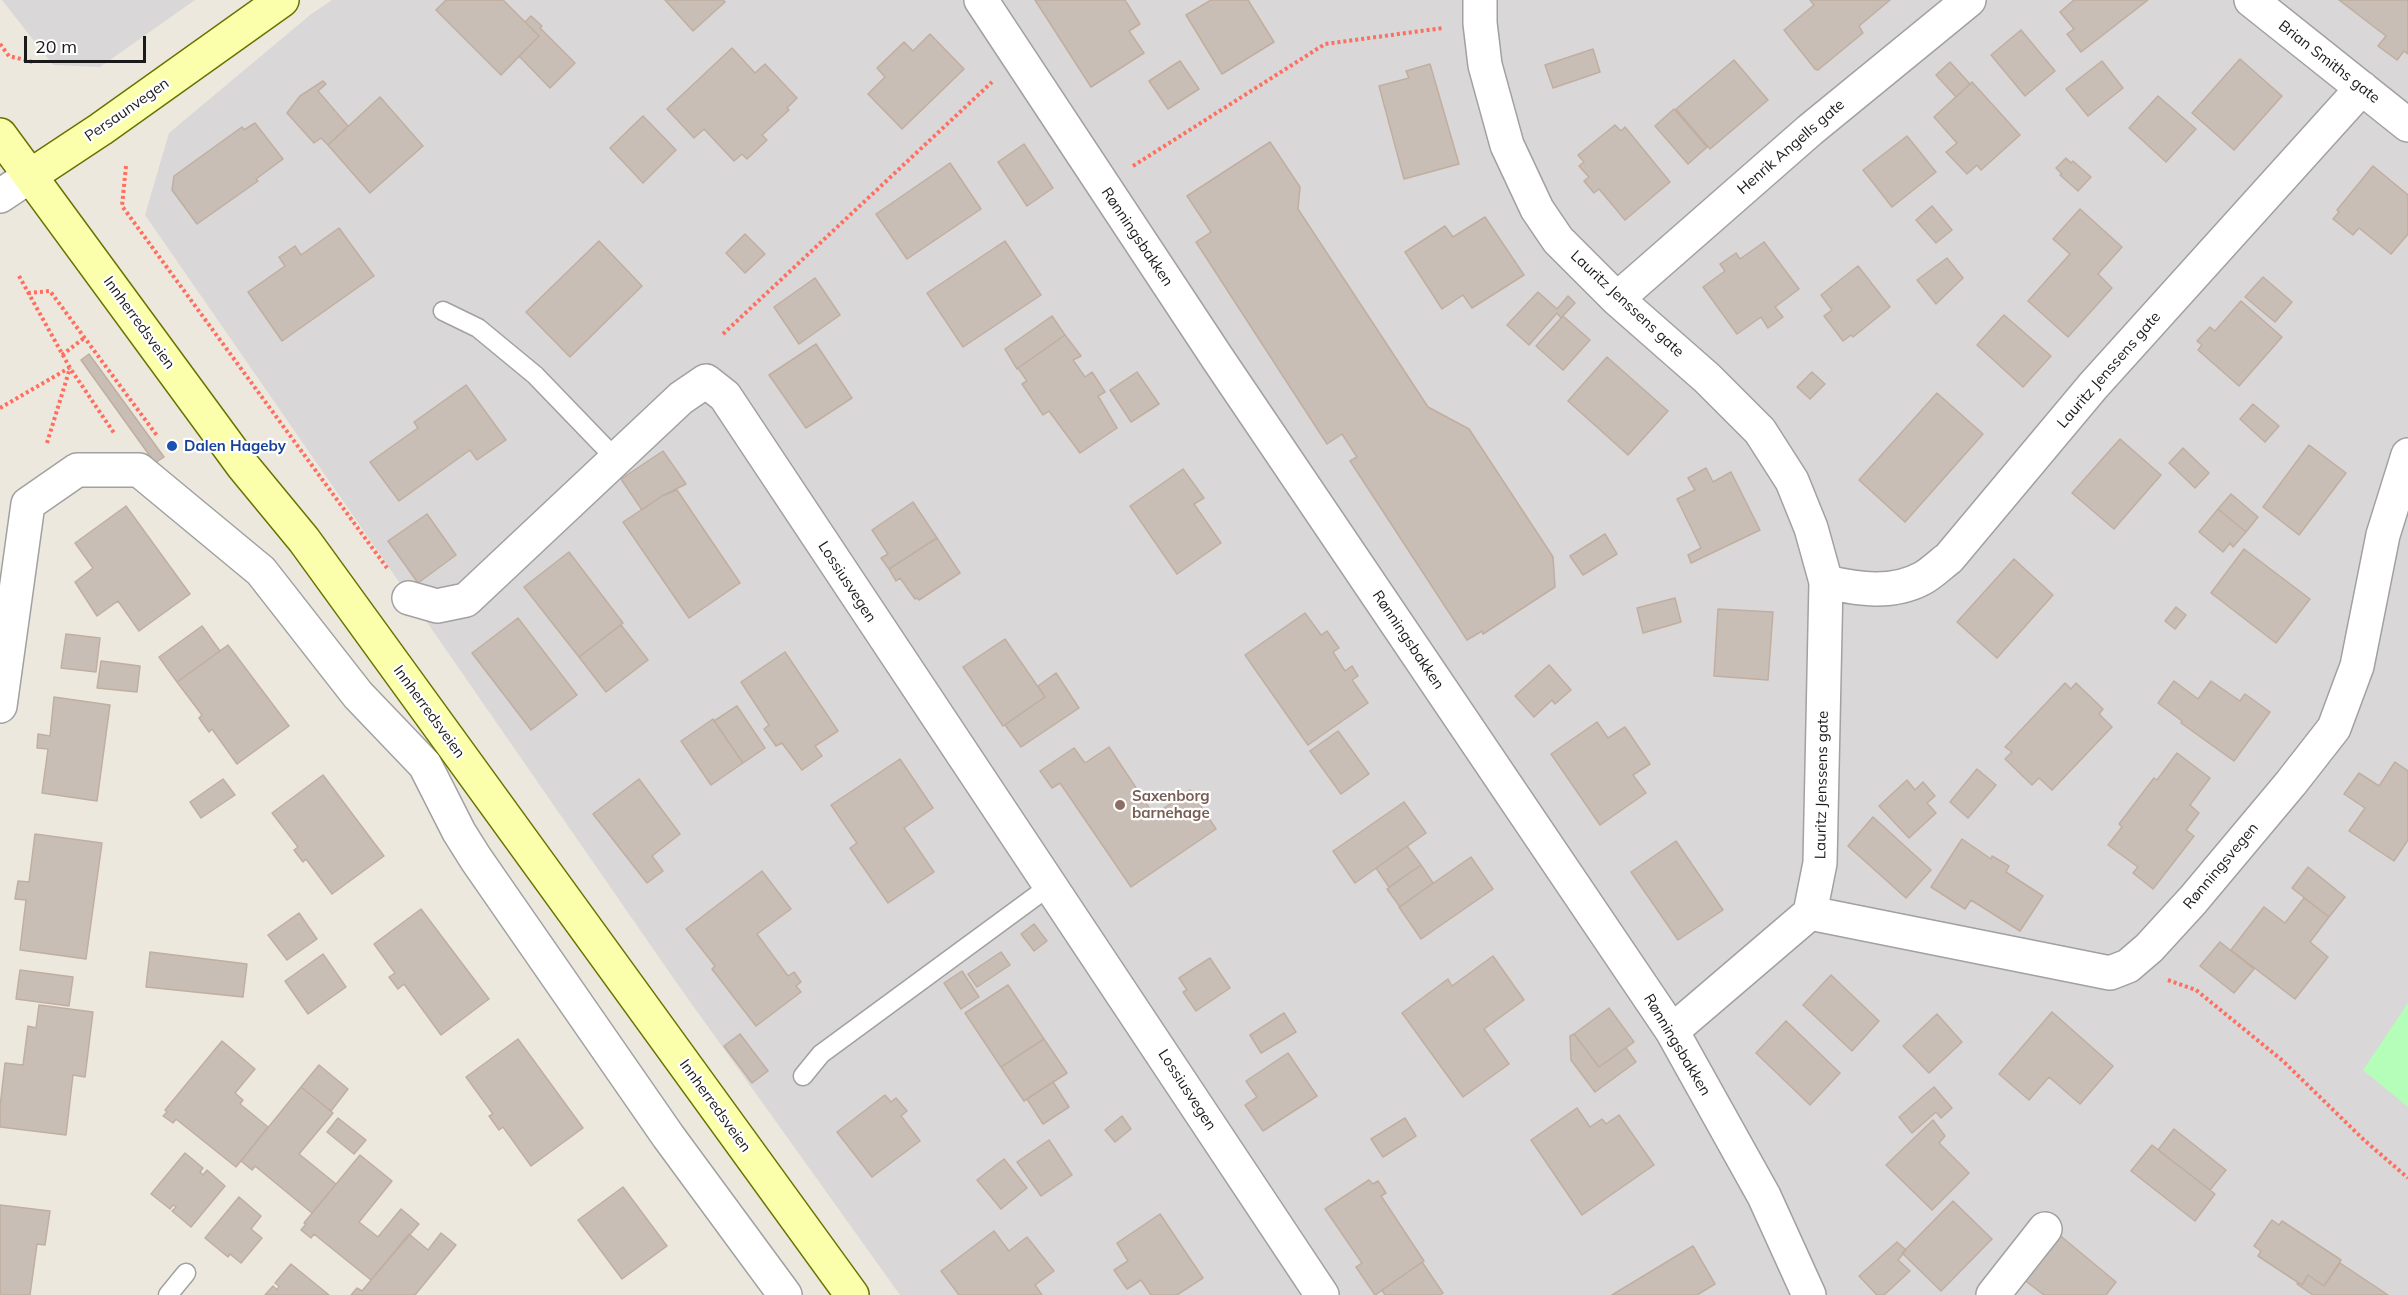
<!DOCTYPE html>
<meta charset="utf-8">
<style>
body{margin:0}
#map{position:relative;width:2408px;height:1295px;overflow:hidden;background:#ede8de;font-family:Mulish,sans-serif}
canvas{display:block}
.scale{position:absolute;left:24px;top:36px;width:122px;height:27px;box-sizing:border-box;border:3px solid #1a1a1a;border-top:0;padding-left:8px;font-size:18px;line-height:21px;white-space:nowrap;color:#1a1a1a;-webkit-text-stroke:4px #fff;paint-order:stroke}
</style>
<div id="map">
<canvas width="2408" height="1295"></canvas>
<div class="scale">20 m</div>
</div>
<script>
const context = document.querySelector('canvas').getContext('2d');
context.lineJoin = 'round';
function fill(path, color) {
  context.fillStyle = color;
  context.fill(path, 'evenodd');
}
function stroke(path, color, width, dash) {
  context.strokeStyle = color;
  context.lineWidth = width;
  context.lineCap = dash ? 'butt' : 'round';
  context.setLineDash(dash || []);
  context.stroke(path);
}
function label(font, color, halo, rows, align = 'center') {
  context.font = font + ' Mulish,sans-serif';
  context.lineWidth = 4.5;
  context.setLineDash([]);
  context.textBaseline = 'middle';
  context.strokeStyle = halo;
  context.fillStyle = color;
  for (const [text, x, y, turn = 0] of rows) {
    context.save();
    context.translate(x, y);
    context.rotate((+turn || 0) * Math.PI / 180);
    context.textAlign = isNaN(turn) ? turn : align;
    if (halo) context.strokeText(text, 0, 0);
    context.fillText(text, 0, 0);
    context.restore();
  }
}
const residential = new Path2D(`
 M2,0H195L100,67L53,65Z
 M332,0H2408V1295H900L676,982L145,215L169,133L310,15Z`);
const park = new Path2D(`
 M2408,1003V1107L2363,1070Z`);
const building = new Path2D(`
 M446,0H503L539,36L501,75L436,10Z
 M665,0H723L725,2L693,31Z
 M1035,0H1125L1140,24L1129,31L1144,53L1091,87Z
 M1211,0H1248L1274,42L1222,74L1186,15Z
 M1810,0H1890L1859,26L1863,33L1818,70L1815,69L1784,30L1814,5Z
 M2074,0H2148L2081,52L2067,34L2074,29L2060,12Z
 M2339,0H2408V54L2404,51L2397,60L2378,46L2386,36Z
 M531,16L542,26L540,28L575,63L550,88L519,56L539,36L525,22Z
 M2021,30L2055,71L2025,96L1991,55Z
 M930,34L964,69L902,129L868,94L885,77L877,68L904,42L913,51Z
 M732,48L755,73L765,64L797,98L787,108L789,110L762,135L767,140L747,159L742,154L734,161L704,129L694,138L667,109Z
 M1593,49L1600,72L1553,88L1545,65Z
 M2240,59L2282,96L2234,150L2192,113Z
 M1734,60L1768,100L1710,149L1676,109Z
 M1180,61L1199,89L1168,109L1149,81Z
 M2102,61L2123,88L2088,116L2066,89Z
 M1950,62L1970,84L1956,97L1936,75Z
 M1430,64L1459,164L1404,179L1379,86L1409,78L1406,71Z
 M323,81L326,84L318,91L348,126L328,145L321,138L314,143L287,113L300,96Z
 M1972,82L2020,135L1981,170L1977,165L1967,174L1946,152L1957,143L1934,117Z
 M2158,96L2196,129L2166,162L2129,128Z
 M380,97L423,146L370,193L328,145Z
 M1674,109L1707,147L1688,164L1655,126Z
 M643,116L676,150L643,183L610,148Z
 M255,123L283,159L256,179L258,181L197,224L172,190L174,176L242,127L244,130Z
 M1615,125L1621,131L1625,127L1670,182L1625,220L1599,189L1594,193L1584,181L1589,177L1579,166L1584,162L1578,155Z
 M1907,136L1936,172L1892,207L1863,170Z
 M1270,142L1300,187L1298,209L1428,407L1469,429L1553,557L1555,587L1483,634L1482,631L1467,640L1350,461L1357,457L1342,434L1327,444L1196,242L1211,232L1187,196Z
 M1024,144L1053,188L1027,206L998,162Z
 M2066,158L2071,163L2073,161L2091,177L2078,191L2060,175L2062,174L2056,168Z
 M950,163L981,209L907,259L876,214Z
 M2373,166L2408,195V234L2391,254L2359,228L2353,235L2333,219L2339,212L2337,210Z
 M1932,206L1952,230L1936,243L1916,220Z
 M2080,209L2122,247L2098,274L2112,288L2068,337L2028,301L2070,254L2053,239Z
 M1485,217L1524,275L1472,308L1463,295L1442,309L1405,252L1445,226L1453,237Z
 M339,228L374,276L282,341L248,292L285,266L279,257L295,246L301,255Z
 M745,234L765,254L745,273L726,253Z
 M599,241L642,286L570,357L526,312Z
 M1005,241L1041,295L963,347L927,293Z
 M1764,242L1799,289L1775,307L1783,317L1768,328L1761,317L1737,334L1703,287L1725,271L1720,264L1736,253L1740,259Z
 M1947,258L1963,278L1936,304L1917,280Z
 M1858,266L1890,307L1853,337L1851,335L1843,341L1824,316L1832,310L1821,295Z
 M2263,277L2292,302L2275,322L2245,297Z
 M815,278L840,315L799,344L774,307Z
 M1538,292L1557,309L1568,296L1575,303L1561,318L1557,313L1529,345L1507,325Z
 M2241,301L2282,337L2239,386L2198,350L2202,345L2197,341L2210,327L2215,331Z
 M2004,315L2051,356L2023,387L1977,345Z
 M1052,316L1065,335L1017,369L1005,349Z
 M1563,316L1590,340L1563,370L1536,346Z
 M1065,335L1081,356L1073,360L1085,377L1092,372L1105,392L1098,396L1117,428L1080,453L1049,411L1043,415L1022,384L1027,381L1018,368Z
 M816,344L852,398L806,428L769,375Z
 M89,354L164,457L155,463L81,360Z
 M1607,357L1668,411L1628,455L1568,401Z
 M1137,372L1159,404L1131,422L1110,390Z
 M1812,372L1825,384L1810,399L1797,387Z
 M466,385L506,440L477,460L470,450L399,501L370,462L418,428L414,422Z
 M1937,393L1983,434L1905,522L1859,480Z
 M2253,404L2279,426L2265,442L2240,419Z
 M2120,439L2161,475L2114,529L2072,493Z
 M2309,445L2346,473L2299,535L2263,507Z
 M2183,448L2209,473L2195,488L2169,463Z
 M663,451L686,484L662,496L642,510L621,479Z
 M1706,468L1713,482L1731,472L1760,530L1691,563L1688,555L1701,548L1677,499L1695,490L1688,478Z
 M1183,469L1204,498L1194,504L1221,543L1177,574L1130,506Z
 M677,490L740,583L689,618L623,522L662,496Z
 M2231,494L2258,517L2246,532L2218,509Z
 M913,502L937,538L889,569L881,558L888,554L872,530Z
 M126,506L190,594L139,631L118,601L97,616L75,582L93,568L75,543Z
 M2218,509L2246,532L2233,547L2230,543L2223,552L2199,532Z
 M427,514L456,555L418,583L388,541Z
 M1605,534L1617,554L1583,575L1570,556Z
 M937,538L960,573L919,600L917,598L915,599L900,578L896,581L889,569Z
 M2244,549L2310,599L2276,643L2211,593Z
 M569,552L623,623L579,657L524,587Z
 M2014,559L2053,595L1997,658L1957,622Z
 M1675,598L1681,622L1643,633L1637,608Z
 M2176,607L2186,615L2175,629L2165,621Z
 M1718,609L1773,612L1768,680L1714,676Z
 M1305,613L1321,635L1327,631L1339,648L1333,652L1345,671L1352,666L1358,676L1352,680L1368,703L1308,745L1245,655Z
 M518,618L577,695L531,730L472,653Z
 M621,625L648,660L606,692L579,657Z
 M202,626L220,651L177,682L159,657Z
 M66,634L100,638L96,672L61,668Z
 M1005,639L1045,697L1003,726L963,667Z
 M228,645L289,726L237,764L212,729L209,732L199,718L202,715L177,682Z
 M785,652L838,731L815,746L822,756L802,770L782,743L776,746L764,729L769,725L741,682Z
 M101,661L140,666L137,692L97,688Z
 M1549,665L1571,690L1555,704L1552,700L1534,717L1515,696Z
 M1056,673L1079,708L1021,747L1005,725L1045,697L1038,686Z
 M2174,681L2198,699L2211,681L2240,701L2245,694L2270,712L2234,761L2181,723L2182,721L2158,703Z
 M2065,683L2071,689L2076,683L2103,709L2099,714L2112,727L2052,790L2039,778L2032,785L2005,759L2012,752L2005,747Z
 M54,697L110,705L97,801L42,793L48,749L37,748L38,734L50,736Z
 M737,706L765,748L743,763L714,721Z
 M713,719L743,763L711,785L681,741Z
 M1597,722L1608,738L1625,727L1650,764L1633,775L1646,793L1600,825L1551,754Z
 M1338,731L1369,774L1341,794L1310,751Z
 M1109,747L1154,815L1190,790L1216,829L1131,887L1060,783L1052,788L1040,771L1074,748L1085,763Z
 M2177,753L2210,778L2190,805L2199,813L2186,830L2194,836L2153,889L2133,873L2138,867L2108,845L2122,827L2119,824L2154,778L2157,780Z
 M900,759L933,808L904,828L934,872L888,903L850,848L857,843L831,805Z
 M2395,762L2408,771V840L2394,861L2349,831L2365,808L2344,794L2359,773L2379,786Z
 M1977,769L1996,785L1968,818L1950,802Z
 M323,775L384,856L332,894L306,859L303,862L294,850L298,847L272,813Z
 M223,779L235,795L201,818L190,802Z
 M639,779L680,834L652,856L663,871L647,883L593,814Z
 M1907,780L1915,790L1923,782L1935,796L1927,803L1936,813L1909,838L1879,806Z
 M1404,802L1426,833L1355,883L1333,851Z
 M1873,817L1931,870L1906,898L1848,846Z
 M35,834L102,843L86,959L20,950L26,900L15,899L18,881L29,882Z
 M1962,839L1991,859L1992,856L2009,866L2006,872L2043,896L2020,931L1971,900L1965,909L1931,887Z
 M1676,841L1723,910L1678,940L1631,872Z
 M1407,846L1421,865L1389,887L1376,868Z
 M1471,857L1493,889L1421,939L1399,907Z
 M1421,865L1433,883L1400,907L1387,889Z
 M2308,867L2345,897L2329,917L2292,888Z
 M762,871L791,909L757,934L788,976L794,972L801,982L796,986L801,992L756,1026L712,969L715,966L686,929Z
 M2304,898L2329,917L2310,942L2328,957L2295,999L2231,950L2264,907L2285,923Z
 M421,909L489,999L441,1035L404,984L398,989L389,977L395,973L374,944Z
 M299,913L317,939L287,960L268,935Z
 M1034,924L1047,941L1034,951L1021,934Z
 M2220,942L2254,969L2234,993L2200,966Z
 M150,952L247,964L243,997L146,987Z
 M1001,952L1010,965L977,987L968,974Z
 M323,954L346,987L308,1014L285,981Z
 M1493,956L1524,1000L1484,1029L1509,1064L1463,1097L1402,1013L1448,979L1452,986Z
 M1210,958L1230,988L1196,1011L1183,992L1187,990L1179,978Z
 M20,970L73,977L69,1006L16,999Z
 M962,971L979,997L961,1009L944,983Z
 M1831,975L1879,1021L1852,1051L1803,1005Z
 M1008,985L1044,1039L1001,1067L965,1013Z
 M39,1005L93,1012L85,1077L73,1075L66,1135L0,1127V1107L5,1063L23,1065L28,1026L36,1028Z
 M1609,1008L1634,1042L1599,1067L1574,1034Z
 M2052,1012L2113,1066L2080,1104L2049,1077L2029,1100L1999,1074Z
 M1284,1013L1296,1032L1261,1053L1250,1035Z
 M1937,1014L1962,1042L1929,1073L1903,1046Z
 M1786,1021L1840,1073L1810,1105L1756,1053Z
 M740,1034L768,1071L752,1083L724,1046Z
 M1574,1034L1599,1067L1626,1048L1636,1062L1595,1092L1571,1060L1570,1036Z
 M518,1039L583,1128L531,1166L503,1127L499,1130L489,1116L493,1114L466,1077Z
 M1044,1039L1067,1073L1024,1101L1001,1067Z
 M222,1041L255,1069L235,1093L243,1100L240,1104L268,1127L236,1167L176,1119L173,1123L163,1116L167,1112L165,1110Z
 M1288,1053L1317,1096L1263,1131L1245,1105L1257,1097L1246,1081Z
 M319,1065L348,1089L331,1111L301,1087Z
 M1053,1082L1069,1107L1043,1124L1027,1099Z
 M301,1087L333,1113L299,1154L336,1184L312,1213L255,1166L252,1170L241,1161Z
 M1934,1087L1952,1108L1941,1118L1936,1112L1912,1133L1899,1117Z
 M885,1095L891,1102L896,1098L907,1111L901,1116L920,1141L872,1177L837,1132Z
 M1577,1108L1590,1127L1602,1119L1606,1124L1619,1115L1654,1165L1582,1215L1531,1140Z
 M1122,1116L1131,1129L1115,1142L1105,1130Z
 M338,1118L366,1140L354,1154L327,1132Z
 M1405,1118L1416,1136L1383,1157L1371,1139Z
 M1933,1120L1945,1136L1939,1143L1969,1173L1932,1210L1886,1165Z
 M2174,1129L2226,1170L2210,1190L2158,1150Z
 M1049,1140L1072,1175L1041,1196L1017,1162Z
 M2152,1145L2215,1194L2195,1221L2131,1171Z
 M185,1153L203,1168L200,1172L203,1175L207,1170L225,1186L191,1227L172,1211L176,1207L173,1205L170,1209L151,1194Z
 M360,1155L392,1181L359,1222L378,1237L401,1209L419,1224L371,1280L314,1234L311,1238L301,1230L306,1224L304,1223Z
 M1004,1159L1027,1188L1001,1209L977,1180Z
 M1369,1180L1373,1184L1378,1181L1386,1193L1381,1196L1424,1261L1375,1295L1356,1267L1362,1263L1325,1209Z
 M623,1187L667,1246L622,1279L578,1220Z
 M239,1197L261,1216L251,1229L262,1238L241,1263L230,1254L228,1257L205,1238Z
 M1953,1201L1992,1239L1941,1291L1902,1253Z
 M0,1205L50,1211L45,1245L37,1244L30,1295H0Z
 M1160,1214L1203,1278L1177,1295H1151L1141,1280L1127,1289L1114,1270L1128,1261L1117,1243Z
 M2272,1220L2279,1225L2282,1221L2341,1260L2324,1286L2308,1275L2302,1285L2258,1256L2261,1251L2254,1246Z
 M994,1231L1009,1251L1027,1237L1054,1271L1035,1285L1042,1295H959L941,1271Z
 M441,1233L456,1245L415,1295H351L357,1288L362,1291L409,1234L428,1250Z
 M2057,1233L2116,1282L2106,1295H2044L2023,1279Z
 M1897,1242L1906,1250L1898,1260L1910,1271L1884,1295H1877L1859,1276Z
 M1693,1246L1715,1284L1697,1295H1612Z
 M1422,1262L1443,1293L1440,1295H1385L1382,1290Z
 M2340,1263L2388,1295H2313L2297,1284L2298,1282L2302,1285L2308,1275L2324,1286Z
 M291,1264L329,1295H265L273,1286L277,1290L279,1286L275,1283Z`);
const path = new Path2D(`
 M0,44L9,56L33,62
 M126,166L122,206L387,568
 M1133,166L1325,44L1443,28
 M19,276L70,368L114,433
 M28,293L50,291L158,437
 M723,334L992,82
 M62,355L84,338
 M0,408L69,368
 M47,443L70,368
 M2168,980L2196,990L2283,1061L2364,1140L2408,1178`);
const lane = new Path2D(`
 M443,311L478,328L535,375L616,459
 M803,1076L821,1054L1051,885
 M168,1295L186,1273`);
const street = new Path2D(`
 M981,0L1218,359L1672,1031L1764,1196L1809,1295
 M1480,0V23L1485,65L1507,145L1537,209L1558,240L1617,299L1707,378L1760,431L1792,481L1811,528L1826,582L1820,863L1810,913L1672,1031
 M2251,0L2408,125
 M0,196L30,176
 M1617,299L1810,130L1969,0
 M1826,582C1858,589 1892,595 1923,578C1932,573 1941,564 1949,558L2093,386L2362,88
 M409,598L437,606L466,600L681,398L706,381L725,396C922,696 1124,994 1322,1295
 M0,706L28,504L77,470H139L261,571L358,695L425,765L459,832L476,859L668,1136L785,1295
 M1810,913L2110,973L2128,966L2149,948L2193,900L2291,783L2334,728L2357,666L2383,535L2408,455
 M1993,1295L2045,1229`);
const secondary = new Path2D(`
 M0,135L243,466L304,540L852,1295
 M30,176L101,129L282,0`);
const markers = [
 [172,446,6,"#1a4fb4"],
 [1120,805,6,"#8d6e63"]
];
const streetNames = [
 ["Brian Smiths gate",2329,62,38],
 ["Persaunvegen",127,110,-35],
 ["Henrik Angells gate",1791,147,-41],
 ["Rønningsbakken",1137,237,56],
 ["Lauritz Jenssens gate",1627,304,43],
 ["Innherredsveien",139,323,54],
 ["Lauritz Jenssens gate",2109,370,-49],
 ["Lossiusvegen",847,582,57],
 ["Rønningsbakken",1408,640,56],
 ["Innherredsveien",429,712,54],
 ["Lauritz Jenssens gate",1822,785,-89],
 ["Rønningsvegen",2221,866,-50],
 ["Rønningsbakken",1677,1045,59],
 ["Lossiusvegen",1187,1090,57],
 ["Innherredsveien",715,1106,54]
];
const transitNames = [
 ["Dalen Hageby",184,446]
];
const educationNames = [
 ["Saxenborg",1132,796],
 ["barnehage",1132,813]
];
fill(residential, '#d9d7d7');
fill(park, '#b5feba');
fill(building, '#c9beb5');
stroke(building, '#c0aea0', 1.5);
stroke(lane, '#a1a1a1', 21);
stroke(street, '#a1a1a1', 36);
stroke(secondary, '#677300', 36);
stroke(path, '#ff6e5e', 4, [3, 3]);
stroke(lane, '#fff', 18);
stroke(street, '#fff', 33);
stroke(secondary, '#fbffab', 33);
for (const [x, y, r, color] of markers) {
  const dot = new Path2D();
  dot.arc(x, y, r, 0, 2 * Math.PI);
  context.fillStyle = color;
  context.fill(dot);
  stroke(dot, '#fff', 2);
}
label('15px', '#1a1a1a', '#fff', streetNames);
label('bold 15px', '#164399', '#fff', transitNames, 'left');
label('bold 15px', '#785e54', '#fff', educationNames, 'left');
</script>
